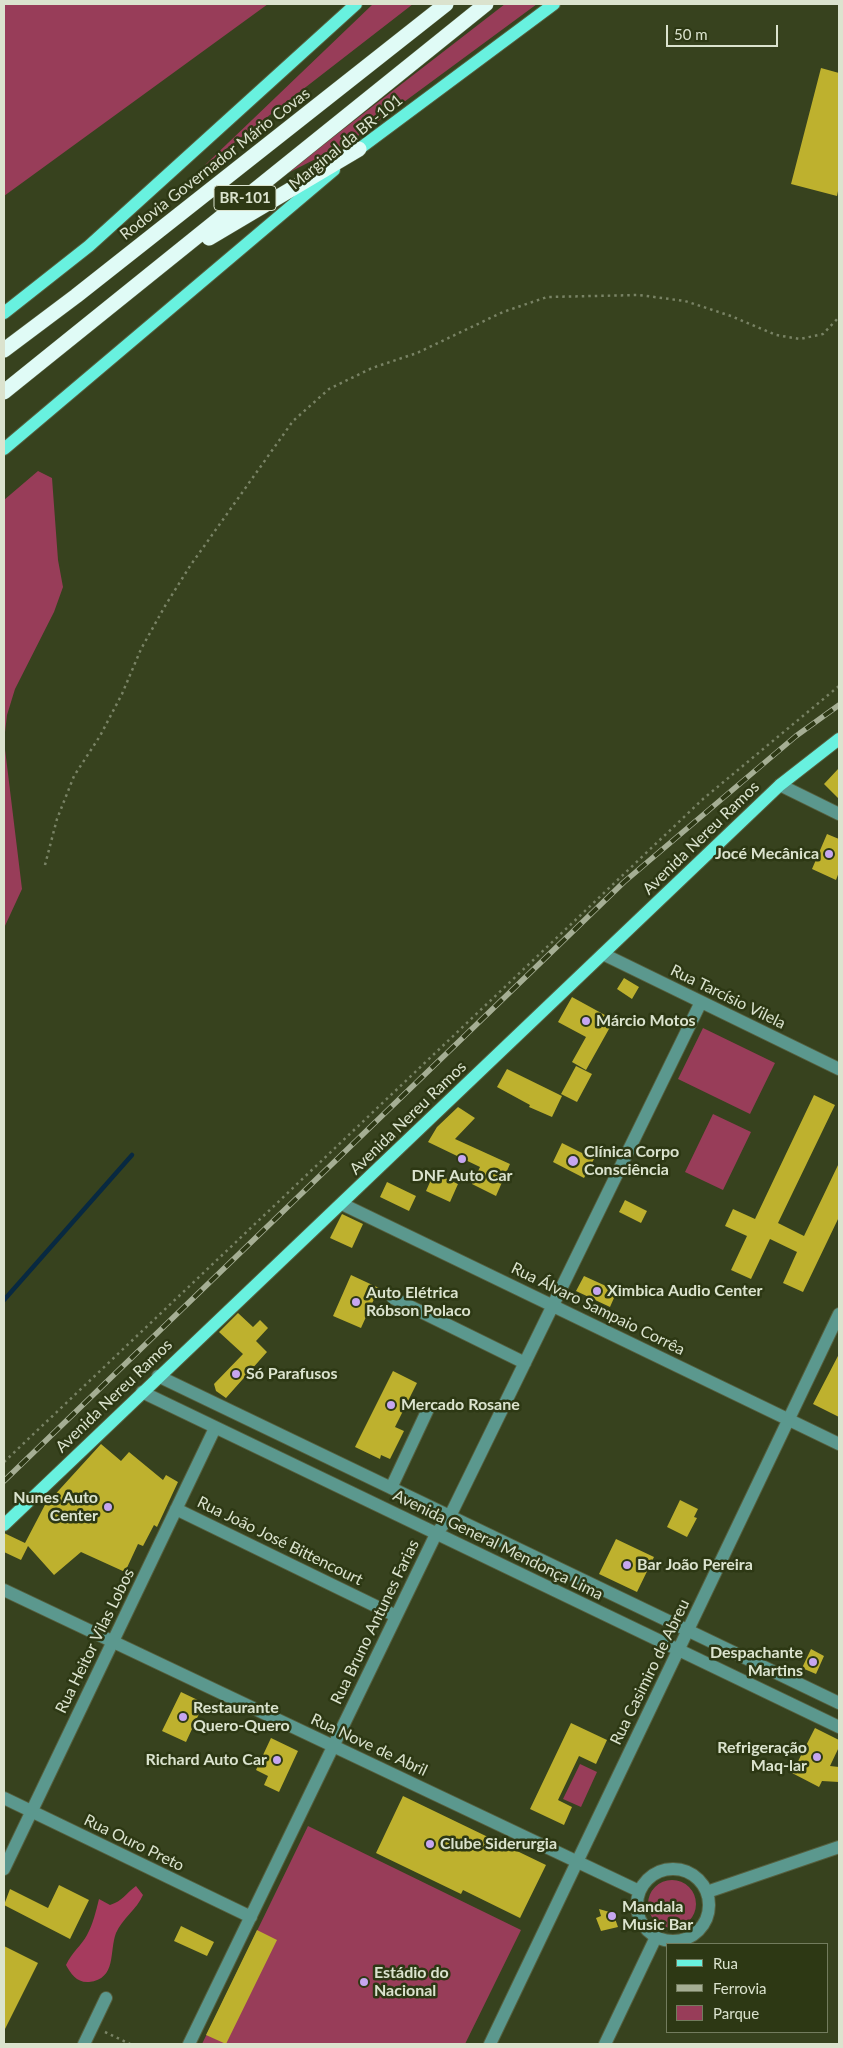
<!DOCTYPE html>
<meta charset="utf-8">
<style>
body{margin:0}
#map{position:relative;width:843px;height:2048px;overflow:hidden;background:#37421e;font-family:Lato,sans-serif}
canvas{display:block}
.frame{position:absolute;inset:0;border:5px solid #dbe3ce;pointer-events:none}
.legend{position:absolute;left:666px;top:1943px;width:162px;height:90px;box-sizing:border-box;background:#2d3814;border:1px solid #737c5e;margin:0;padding:6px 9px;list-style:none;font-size:15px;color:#dbe3ce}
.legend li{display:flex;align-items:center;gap:10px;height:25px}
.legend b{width:25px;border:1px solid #737c5e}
.scale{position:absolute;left:666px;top:25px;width:112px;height:22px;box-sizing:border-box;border:2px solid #dbe3ce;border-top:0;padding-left:6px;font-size:15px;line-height:18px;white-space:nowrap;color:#dbe3ce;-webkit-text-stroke:4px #2d3814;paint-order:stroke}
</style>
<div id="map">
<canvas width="843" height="2048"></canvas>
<div class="frame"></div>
<ul class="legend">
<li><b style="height:6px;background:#68f1df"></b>Rua</li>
<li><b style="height:6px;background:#a5ae94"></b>Ferrovia</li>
<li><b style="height:14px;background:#983d59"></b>Parque</li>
</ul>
<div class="scale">50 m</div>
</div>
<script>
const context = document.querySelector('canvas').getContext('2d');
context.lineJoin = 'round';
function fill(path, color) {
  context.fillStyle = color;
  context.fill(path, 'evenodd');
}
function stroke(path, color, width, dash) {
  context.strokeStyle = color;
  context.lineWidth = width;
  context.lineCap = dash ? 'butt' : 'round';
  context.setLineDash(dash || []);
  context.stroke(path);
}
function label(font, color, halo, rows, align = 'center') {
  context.font = font + ' Lato,sans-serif';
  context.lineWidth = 5;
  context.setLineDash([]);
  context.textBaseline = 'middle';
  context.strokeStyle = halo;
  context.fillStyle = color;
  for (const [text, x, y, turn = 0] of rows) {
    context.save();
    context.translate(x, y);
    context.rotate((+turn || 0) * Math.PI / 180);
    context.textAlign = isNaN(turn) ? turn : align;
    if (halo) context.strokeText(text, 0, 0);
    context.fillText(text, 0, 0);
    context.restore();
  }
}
const green = new Path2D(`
 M4,4H268L4,196Z
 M373,4H413L204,166Z
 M505,4H537L351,141L284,175Z
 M38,471L52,478L58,560L63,587L54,612L15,689L7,715L4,741L22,889L4,928V500Z
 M703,1028L775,1063L750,1114L678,1079Z
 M713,1114L751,1132L723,1190L685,1172Z
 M580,1764L597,1772L581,1807L563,1799Z
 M308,1826L521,1930L465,2044H202Z
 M648 1904a24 24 0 1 1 48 0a24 24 0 1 1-48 0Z`);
const forest = new Path2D(`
 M136,1886L143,1895C137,1909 122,1919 116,1933C109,1951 117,1979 89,1982C77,1983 71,1974 66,1965C72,1952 81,1946 87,1935C93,1924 96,1911 99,1899L110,1905C123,1901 125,1894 136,1886Z`);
const stream = new Path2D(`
 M4,1300L132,1155`);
const building = new Path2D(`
 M821,68L839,73V186L837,196L791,184Z
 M839,768V799L824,784Z
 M827,834L839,839V872L836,880L812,869Z
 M624,978L639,987L632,999L617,989Z
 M572,997L614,1020L586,1070L572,1062L586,1037L558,1022Z
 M576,1066L592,1074L577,1102L561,1094Z
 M507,1069L562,1096L552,1117L529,1107L530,1105L497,1087Z
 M814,1095L835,1105L778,1223L804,1236L839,1163V1217L803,1292L783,1283L797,1252L770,1239L751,1279L731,1270L747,1236L725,1226L733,1209L755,1219Z
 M458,1107L475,1118L455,1139L510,1164L496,1196L472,1184L480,1167L428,1142L437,1127Z
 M562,1143L594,1159L584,1178L553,1162Z
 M434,1173L458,1184L450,1202L426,1191Z
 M387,1182L416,1196L409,1211L380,1197Z
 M625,1200L647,1211L641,1223L619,1212Z
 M342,1214L363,1224L352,1248L330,1238Z
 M351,1275L379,1288L361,1328L333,1316Z
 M584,1276L617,1291L610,1307L576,1291Z
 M238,1313L253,1327L260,1320L268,1328L256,1341L267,1352L226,1398L216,1391L214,1384L243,1354L219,1332Z
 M839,1354V1417L813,1404Z
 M393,1371L417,1383L395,1427L404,1431L390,1459L381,1455L380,1459L355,1447Z
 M101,1444L121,1461L129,1452L163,1480L166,1475L178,1482L157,1527L154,1525L143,1546L138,1544L125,1572L81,1552L54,1575L28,1546L21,1560L4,1552V1533L25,1543L48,1499L50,1500Z
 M680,1500L698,1509L694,1517L697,1518L687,1537L667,1527Z
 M616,1539L654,1557L637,1592L599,1574Z
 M811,1649L824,1656L816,1674L802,1668Z
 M181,1692L204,1703L186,1742L162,1731Z
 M571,1723L607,1740L596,1764L579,1756L558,1800L572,1807L564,1825L530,1809Z
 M815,1728L839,1740V1747L830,1766L839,1767V1782L822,1781L819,1787L792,1773Z
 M271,1738L298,1751L279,1792L264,1785L268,1776L256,1770Z
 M403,1796L546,1865L520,1918L463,1890L461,1894L376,1853Z
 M59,1885L89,1900L70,1939L4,1905L10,1889L48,1908Z
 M599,1909L613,1913L618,1927L601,1931L596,1918L601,1916Z
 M181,1926L214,1942L207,1956L174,1941Z
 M257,1930L277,1940L226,2044L206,2035Z
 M4,1946L38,1963L4,2031Z`);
const path = new Path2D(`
 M45,865L57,819L74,776L100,736L122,694L141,649L165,606L190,566L293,421L329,389L372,368L417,353L503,312L547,297L639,295L685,301L731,316L776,335L800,339L823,334L839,317
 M4,1462L703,799L839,686
 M105,2032L130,2044`);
const minor = new Path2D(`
 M780,785L839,814
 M603,954L839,1069
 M342,1204L839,1444
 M393,1298L525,1363
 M158,1376L839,1703
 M142,1392L839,1727
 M391,1488L429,1407
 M176,1509L396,1616
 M4,1590L639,1891
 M4,1798L251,1917
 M4,1869L215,1428
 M637 1905a36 36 0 1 1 72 0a36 36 0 1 1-72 0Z
 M707,1892L839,1847
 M84,2044L106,1998
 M189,2044L436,1534L450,1516L701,1002
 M490,2044L839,1314
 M605,2044L656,1937`);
const major = new Path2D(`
 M351,155L554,4
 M4,313L89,246L356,4
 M4,449L334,170
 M4,1525L780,785L839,739`);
const highway = new Path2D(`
 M209,238L359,149
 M4,350L76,296L446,4
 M4,392L486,4`);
const rail = new Path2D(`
 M4,1481L624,882L796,736L839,705`);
const markers = [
 [829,854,5,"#c6a6f0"],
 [586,1021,5,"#c6a6f0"],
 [462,1159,5,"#c6a6f0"],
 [573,1161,6,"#c6a6f0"],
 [597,1291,5,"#c6a6f0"],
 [356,1302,5,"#c6a6f0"],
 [236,1374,5,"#c6a6f0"],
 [391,1405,5,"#c6a6f0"],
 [108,1507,5,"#c6a6f0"],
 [627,1565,5,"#c6a6f0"],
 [813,1662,5,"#c6a6f0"],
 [183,1717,5,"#c6a6f0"],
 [817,1757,5,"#c6a6f0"],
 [277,1760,5,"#c6a6f0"],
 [430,1844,5,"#c6a6f0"],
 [612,1916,5,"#c6a6f0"],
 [364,1982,5,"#c6a6f0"]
];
const shields = [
 [245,198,62]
];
const shieldNames = [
 ["BR-101",245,198]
];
const streetNames = [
 ["Marginal da BR-101",346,142,-39],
 ["Rodovia Governador Mário Covas",215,164,-38],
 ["Avenida Nereu Ramos",701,838,-44],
 ["Rua Tarcísio Vilela",728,997,26],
 ["Avenida Nereu Ramos",408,1118,-44],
 ["Rua Álvaro Sampaio Corrêa",598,1309,26],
 ["Avenida Nereu Ramos",114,1396,-44],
 ["Rua João José Bittencourt",280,1541,26],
 ["Avenida General Mendonça Lima",498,1545,26],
 ["Rua Bruno Antunes Farias",375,1622,-64],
 ["Rua Heitor Vilas Lobos",95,1641,-64],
 ["Rua Casimiro de Abreu",650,1672,-64],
 ["Rua Nove de Abril",369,1745,25],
 ["Rua Ouro Preto",134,1843,26]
];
const poiNames = [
 ["Jocé Mecânica",819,854,"right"],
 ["Márcio Motos",596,1021],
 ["Clínica Corpo",584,1152],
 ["Consciência",584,1170],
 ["DNF Auto Car",462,1176,"center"],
 ["Ximbica Audio Center",607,1291],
 ["Auto Elétrica",366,1293],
 ["Róbson Polaco",366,1311],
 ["Só Parafusos",246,1374],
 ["Mercado Rosane",401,1405],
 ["Nunes Auto",98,1498,"right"],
 ["Center",98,1516,"right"],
 ["Bar João Pereira",637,1565],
 ["Despachante",803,1653,"right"],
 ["Martins",803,1671,"right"],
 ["Restaurante",193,1708],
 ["Quero-Quero",193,1726],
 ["Refrigeração",807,1748,"right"],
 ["Maq-lar",807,1766,"right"],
 ["Richard Auto Car",267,1760,"right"],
 ["Clube Siderurgia",440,1844],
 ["Mandala",622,1907],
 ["Music Bar",622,1925],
 ["Estádio do",374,1973],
 ["Nacional",374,1991]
];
fill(green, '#983d59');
fill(forest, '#a63b5e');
stroke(stream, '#082941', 4.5);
fill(building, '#beb12e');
stroke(minor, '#555f3e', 14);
stroke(major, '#555f3e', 14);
stroke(highway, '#555f3e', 16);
stroke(path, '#798365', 2.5, [2.5, 4]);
stroke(minor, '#5b988e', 12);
stroke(major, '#68f1df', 12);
stroke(highway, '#e0fbf6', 15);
stroke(rail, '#a5ae94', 5.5);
stroke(rail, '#2d3814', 4, [11]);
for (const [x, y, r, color] of markers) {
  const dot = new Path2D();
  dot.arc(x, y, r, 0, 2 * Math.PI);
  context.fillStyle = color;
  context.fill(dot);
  stroke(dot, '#2d3814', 2);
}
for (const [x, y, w] of shields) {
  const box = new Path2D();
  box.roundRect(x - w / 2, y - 12.5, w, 25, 4);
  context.fillStyle = '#2d3814';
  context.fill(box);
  stroke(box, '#dbe3ce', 1);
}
label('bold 15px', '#dbe3ce', null, shieldNames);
label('16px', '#dbe3ce', '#2d3814', streetNames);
label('bold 16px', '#dbe3ce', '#2d3814', poiNames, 'left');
</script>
